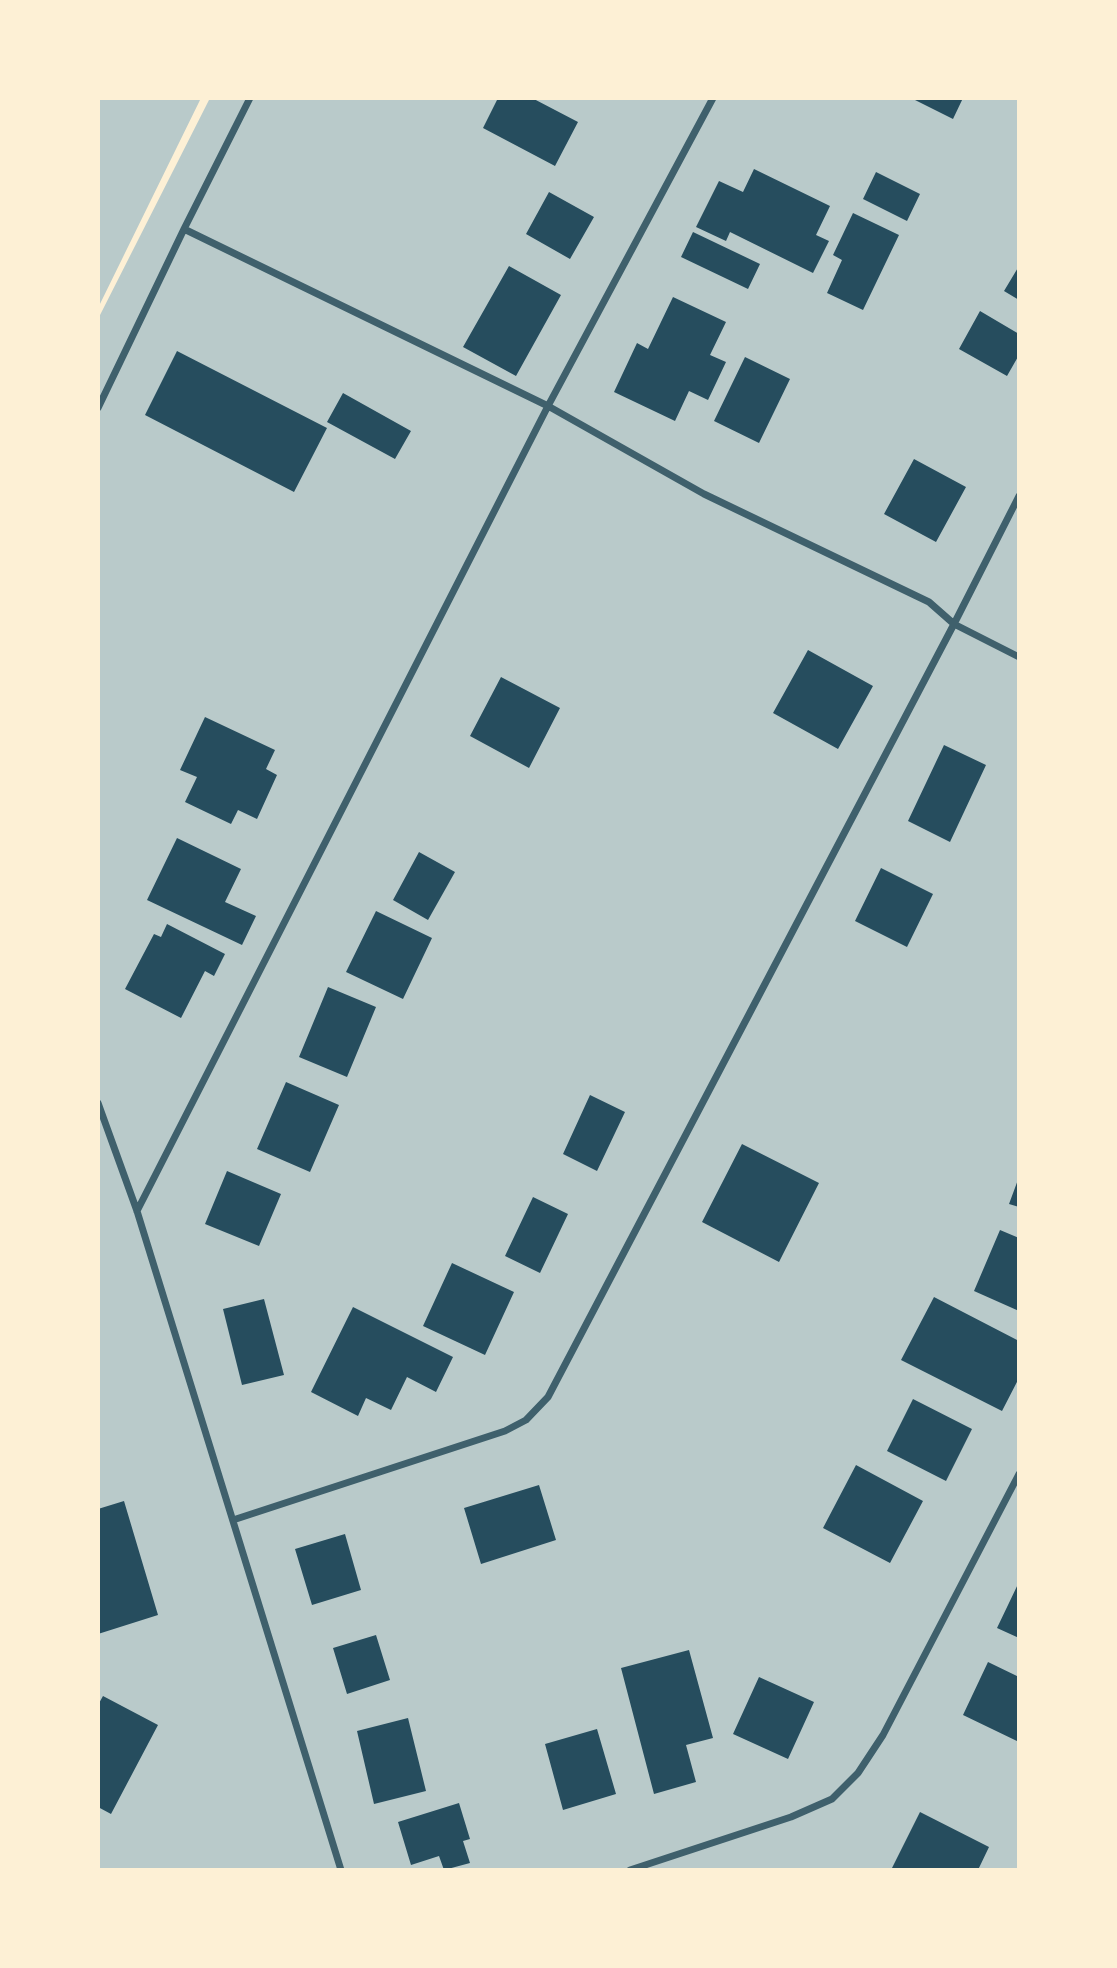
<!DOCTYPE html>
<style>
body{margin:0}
#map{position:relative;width:1117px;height:1968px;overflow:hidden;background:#fdf0d5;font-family:"DM Sans",sans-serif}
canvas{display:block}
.frame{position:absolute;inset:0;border:100px solid #fdf0d5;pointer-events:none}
</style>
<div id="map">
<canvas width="1117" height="1968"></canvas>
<div class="frame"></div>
</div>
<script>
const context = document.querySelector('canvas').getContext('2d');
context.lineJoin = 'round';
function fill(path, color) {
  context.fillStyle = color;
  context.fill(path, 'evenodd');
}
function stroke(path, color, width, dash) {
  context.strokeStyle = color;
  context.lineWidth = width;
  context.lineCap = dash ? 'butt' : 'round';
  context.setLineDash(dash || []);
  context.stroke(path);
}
const green = new Path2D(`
 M98,98H201L98,308Z
 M210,98H1019V1870H98V319Z`);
const building = new Path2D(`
 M498,98H532L578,122L555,166L483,128Z
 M916,98H963L953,119L915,100Z
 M754,169L830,206L816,235L829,241L813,273L730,232L726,241L696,227L719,181L743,192Z
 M876,172L920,194L907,221L863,199Z
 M549,192L594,217L570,259L526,234Z
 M853,213L899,235L863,310L827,293L842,260L833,255Z
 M693,232L760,264L748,289L681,257Z
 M509,266L561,295L516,376L463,347Z
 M1019,266V300L1004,291Z
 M673,297L726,322L710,355L726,362L708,400L689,391L675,421L614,392L637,343L648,349Z
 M980,311L1019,334V355L1007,376L959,349Z
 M177,351L327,428L294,492L145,415Z
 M745,357L790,379L759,443L714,421Z
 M343,393L411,431L395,459L327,422Z
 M914,459L966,487L936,542L884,514Z
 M808,650L873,686L838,749L773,713Z
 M501,677L560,708L529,768L470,736Z
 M205,717L275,750L266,769L277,775L257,819L238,810L231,824L185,802L197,777L180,770Z
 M944,745L986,765L950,842L908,821Z
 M177,838L241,869L225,902L256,916L242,945L147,900Z
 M419,852L455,872L428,920L393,900Z
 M881,868L933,894L907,947L855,921Z
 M376,911L432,938L403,999L346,972Z
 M167,924L225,954L214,976L205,971L181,1018L125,989L154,934L161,937Z
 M328,987L376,1007L347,1077L299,1057Z
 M286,1082L339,1105L310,1172L257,1149Z
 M590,1095L625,1112L597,1171L563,1154Z
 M742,1144L819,1183L779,1262L702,1222Z
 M227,1171L281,1194L259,1246L205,1224Z
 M1019,1177V1207L1009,1204Z
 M533,1197L568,1214L540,1273L505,1256Z
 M1000,1230L1019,1238V1311L974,1291Z
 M452,1263L514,1292L485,1355L423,1326Z
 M934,1297L1019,1341V1378L1002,1411L901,1360Z
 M264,1299L284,1375L242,1385L223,1309Z
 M353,1307L453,1357L436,1392L407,1377L391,1410L366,1398L358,1416L311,1392Z
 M913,1399L972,1429L946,1481L887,1451Z
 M856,1465L923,1501L890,1563L823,1528Z
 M539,1485L556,1540L481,1564L464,1508Z
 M124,1501L158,1615L98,1634V1509Z
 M345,1534L361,1590L312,1605L295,1549Z
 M1019,1582V1638L997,1628Z
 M376,1635L390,1680L347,1694L333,1648Z
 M689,1650L713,1738L686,1745L696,1782L654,1794L621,1668Z
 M988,1662L1019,1677V1742L963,1715Z
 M759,1677L814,1702L788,1759L733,1734Z
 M103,1696L158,1725L111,1814L98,1807V1705Z
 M408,1718L426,1791L374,1804L357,1731Z
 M597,1729L616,1794L563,1810L545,1744Z
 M459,1803L470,1839L463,1841L470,1863L444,1870L439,1856L411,1865L398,1822Z
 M920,1812L989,1847L978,1870H891Z`);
const minor = new Path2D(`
 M184,229L548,406L704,494L929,602L954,624L1019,657
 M98,408L184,229L250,98
 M98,1103L137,1211L341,1870
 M137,1211L548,406L713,98
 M233,1520L505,1431L526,1420L548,1397L954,624L1019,496
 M630,1870L791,1817L832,1799L858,1773L883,1735L1019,1474`);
fill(green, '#b9caca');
fill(building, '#264d5e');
stroke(minor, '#3f606c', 7);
</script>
